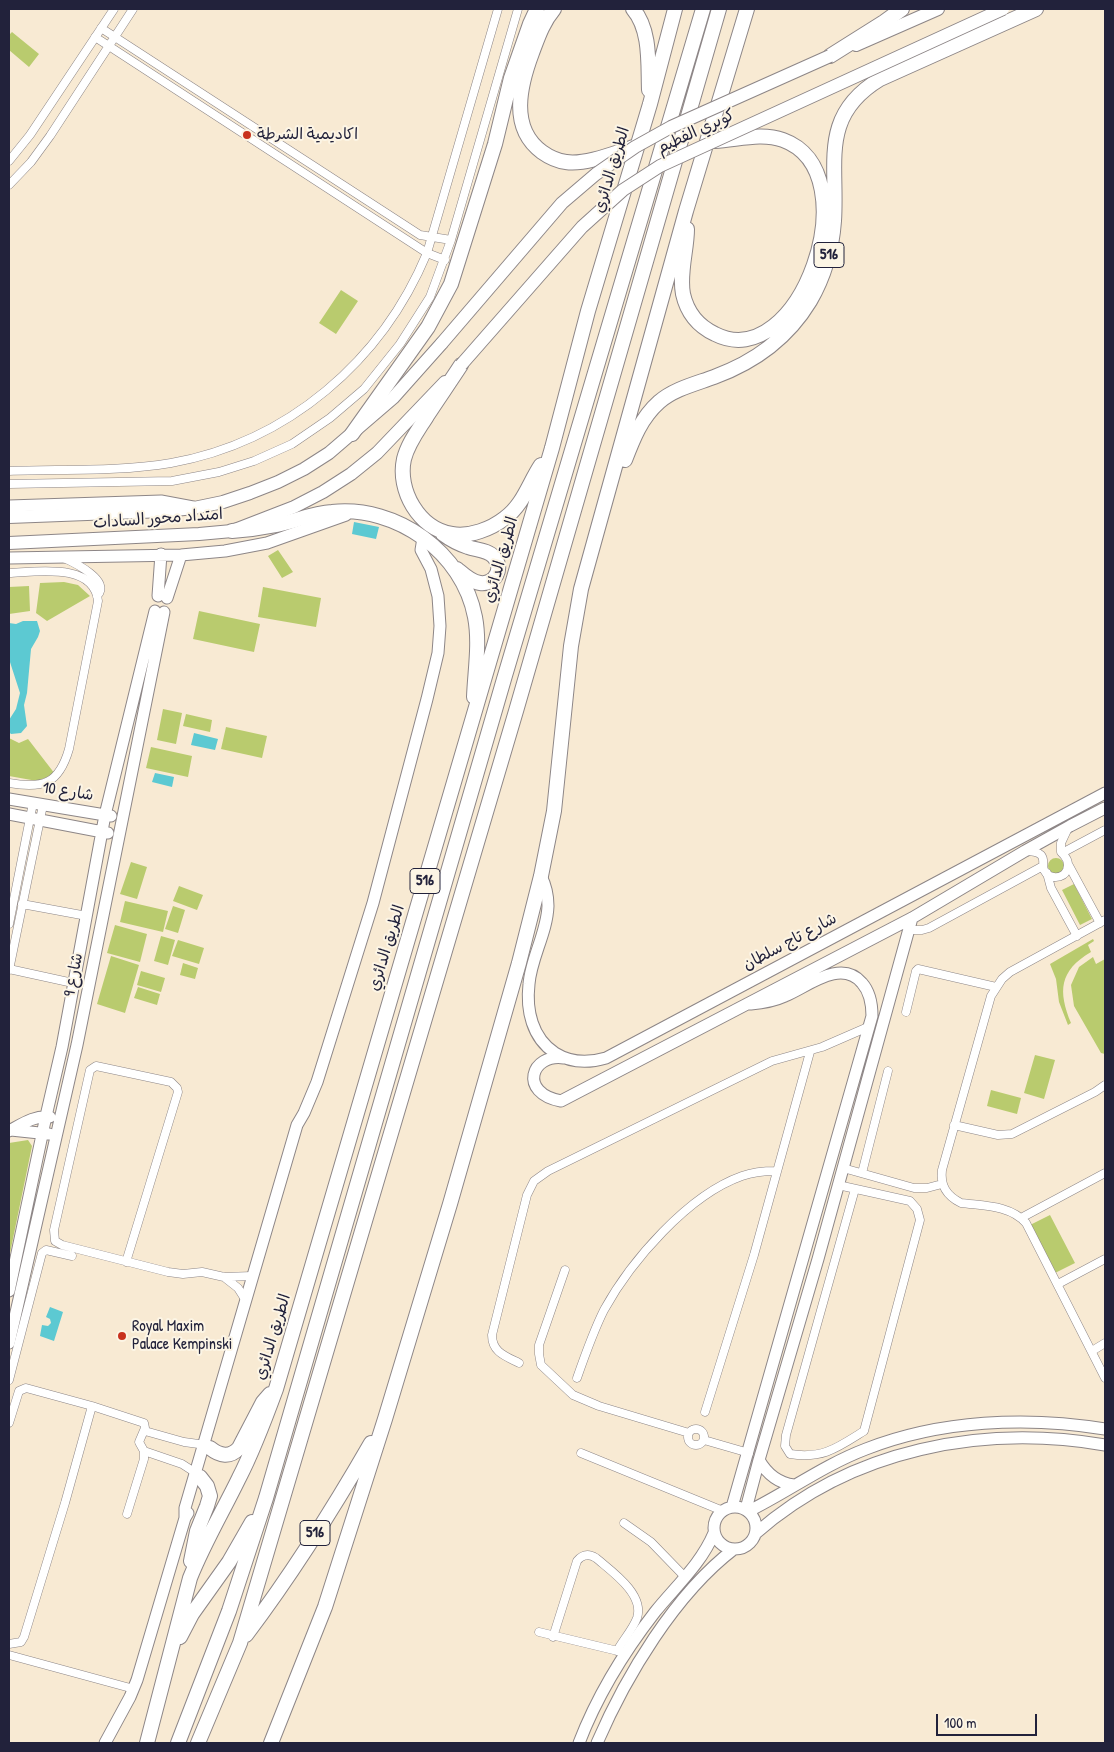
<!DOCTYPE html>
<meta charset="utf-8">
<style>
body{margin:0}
#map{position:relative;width:1114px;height:1752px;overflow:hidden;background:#f8ead3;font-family:"Patrick Hand",sans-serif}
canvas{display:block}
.frame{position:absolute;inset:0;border:10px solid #22223b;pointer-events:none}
.scale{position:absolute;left:936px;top:1714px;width:101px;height:22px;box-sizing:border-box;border:2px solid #22223b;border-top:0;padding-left:6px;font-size:15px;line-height:18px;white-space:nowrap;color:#22223b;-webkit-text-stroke:4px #fcf5e5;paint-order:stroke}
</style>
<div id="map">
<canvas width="1114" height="1752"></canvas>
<div class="frame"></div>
<div class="scale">100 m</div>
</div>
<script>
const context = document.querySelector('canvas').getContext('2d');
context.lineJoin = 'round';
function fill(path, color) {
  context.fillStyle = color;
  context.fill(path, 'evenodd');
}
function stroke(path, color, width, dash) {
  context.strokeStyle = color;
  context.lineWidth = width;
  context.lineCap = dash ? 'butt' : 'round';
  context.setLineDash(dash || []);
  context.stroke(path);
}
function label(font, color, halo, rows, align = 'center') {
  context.font = font + ' "Patrick Hand","Playpen Sans Arabic",sans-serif';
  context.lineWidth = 4;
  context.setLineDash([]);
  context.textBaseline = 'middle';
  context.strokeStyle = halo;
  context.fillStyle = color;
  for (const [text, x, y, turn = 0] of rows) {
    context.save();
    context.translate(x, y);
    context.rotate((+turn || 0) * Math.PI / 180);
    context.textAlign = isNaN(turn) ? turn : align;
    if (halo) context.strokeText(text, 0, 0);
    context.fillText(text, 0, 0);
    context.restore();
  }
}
const green = new Path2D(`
 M12,32L39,54L29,67L9,50V35Z
 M341,290L358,301L336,334L319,323Z
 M278,550L293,572L282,578L268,556Z
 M64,582L78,585L90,596L47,621L36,613L40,583Z
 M29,586L30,611L9,614V587Z
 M263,587L321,598L316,627L258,617Z
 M199,611L260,624L254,652L193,639Z
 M163,709L182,713L176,744L157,740Z
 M186,714L212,720L210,732L183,726Z
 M226,727L267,736L262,758L221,749Z
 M9,738L19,743L28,739L55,774L37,781L9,776Z
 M151,747L192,756L188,777L146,768Z
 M1048 866a8 8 0 1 1 16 0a8 8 0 1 1-16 0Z
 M131,862L147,867L137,899L120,894Z
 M1074,884L1092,919L1080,925L1062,890Z
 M179,886L203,895L197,910L173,901Z
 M125,901L168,911L163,932L120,922Z
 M173,906L185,910L178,933L165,929Z
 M115,925L147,934L140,962L107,953Z
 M161,936L175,940L168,965L154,961Z
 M1093,939L1094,941L1088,945L1091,952C1059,971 1058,991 1071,1023L1068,1025L1059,1002L1056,979L1050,964Z
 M178,940L204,948L199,964L172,956Z
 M111,956L139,965L125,1013L97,1004Z
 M1093,957L1096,964L1105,959V1054L1101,1053L1074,1006L1071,985L1079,967Z
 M183,963L198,968L195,979L180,975Z
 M141,971L165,978L161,992L137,985Z
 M138,987L160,994L157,1005L134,998Z
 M1035,1055L1055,1060L1044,1099L1024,1093Z
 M991,1090L1021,1098L1017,1114L987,1106Z
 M28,1140L32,1146L9,1258V1143Z
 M1050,1215L1075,1263L1055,1273L1030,1225Z`);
const water = new Path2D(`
 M354,522L379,527L376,539L352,534Z
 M23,621H37L40,631L38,637L31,649L27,693L24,705L27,726L21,733L11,734L9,732V720L16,709L20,693L9,659V623L16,624Z
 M194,733L218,739L215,750L191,745Z
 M155,773L174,777L172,787L152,782Z
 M50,1307L63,1312L54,1341L40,1336L42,1325L48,1326L51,1323L50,1319L46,1317Z`);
const street = new Path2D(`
 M101,28L420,235L451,240
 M95,37L427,253L445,260
 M9,161L30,135L114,9
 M9,185L31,162L50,136L133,9
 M9,471C62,469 118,472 171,463C288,442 382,361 427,253L498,9
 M9,484L172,481L219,472L254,461L292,444L330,418L364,389L400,344L430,297L451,240L518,9
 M64,558C75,563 112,581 97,596
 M9,573C36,572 94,562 98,601L69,749C59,784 43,789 9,783
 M1025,851C1030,851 1037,851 1041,855C1045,859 1042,865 1044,870C1049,880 1063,879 1067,870C1070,862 1066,857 1061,852V843L1068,828
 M1062,853L1105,830
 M1068,864L1100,923
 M1047,873L1051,888L1077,936
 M22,904L87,916
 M1105,920L1010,972L1002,979L991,996L942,1170C940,1186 947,1196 961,1203C984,1206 1010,1205 1026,1223L1105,1378
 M9,924L33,803
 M909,930H922L929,928L1043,866
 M9,969L73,983
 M9,970L43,805
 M906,1012L916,971L918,969L996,987
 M954,1125L998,1135L1012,1134L1095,1092L1105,1085
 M843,1168L914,1188H927L942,1184
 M862,1173L888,1071
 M838,1185L910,1201L917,1209L920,1220L864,1431C837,1448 823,1459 790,1454L785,1446L786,1435L855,1189
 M1021,1218L1105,1173
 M126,1262L178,1092L177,1088L171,1082L96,1066L90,1070L54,1230L55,1241L62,1245L168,1272L183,1274L202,1272L224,1277L252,1276
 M565,1270L539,1345V1354L541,1365L573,1395L599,1406L689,1433
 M224,1277L238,1288L245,1299
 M1058,1284L1105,1259
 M1092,1351L1105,1343
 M519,1363C505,1356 492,1352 492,1335L527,1195L534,1181L548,1171L772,1061L822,1047L868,1027
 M577,1378C585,1355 593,1332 604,1310C631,1261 688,1195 742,1176C753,1172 765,1171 776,1171
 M9,1380L42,1253L46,1250L72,1256
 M705,1412L754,1255L810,1052
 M9,1423L19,1391L26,1388L92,1406L144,1423L145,1428L139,1442L144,1451V1459L127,1514
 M688 1437a8 8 0 1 1 16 0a8 8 0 1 1-16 0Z
 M145,1431L184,1442L206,1445
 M704,1440L749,1453
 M144,1451L182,1464L199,1475
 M581,1453L723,1511
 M624,1523L651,1542L685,1577
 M539,1632L622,1652
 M553,1637L577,1561C582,1555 588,1553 596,1558C611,1571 645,1594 637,1618C633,1629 623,1640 617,1651
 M9,1644L21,1642L24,1637L65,1503L92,1406
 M9,1655L134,1689`);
const secondary = new Path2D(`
 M9,506L161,501L193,507
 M9,558L181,555L225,551L267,543L346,515
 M158,596L161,554
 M167,598L181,555
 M9,799L111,816
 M9,814L108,833
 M541,876C546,886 548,895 548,906C547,933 531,958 529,984C526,1010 532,1038 555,1053C571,1063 589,1063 606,1058L1105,793
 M564,1058C531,1053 518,1093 561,1101L912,918L1025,851L1070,826L1105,808
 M11,1130L49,1134
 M9,1131C22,1124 35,1115 50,1117
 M9,1291L46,1116L62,1047L105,815L155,611
 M9,1343L77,1045L164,612
 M759,1460C767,1474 778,1483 794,1485
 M714 1528a21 21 0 1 1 42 0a21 21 0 1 1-42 0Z
 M732,1507L872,1016C872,1004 870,992 862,983C841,958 807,987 785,996C774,1001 763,1003 751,1004
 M746,1509L759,1460L818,1259L912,918
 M749,1511C789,1491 824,1465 866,1449C940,1420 1027,1416 1105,1429
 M185,1518V1508L297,1125L304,1113L317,1082L373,903L427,699L438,653L440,626L438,596L431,569L421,550L423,538
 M756,1533C852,1449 982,1424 1105,1445
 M105,1743L130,1697L137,1680L185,1518L188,1513
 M579,1743C597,1696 624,1652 655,1612C676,1586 701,1564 714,1533
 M597,1743C626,1676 675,1594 734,1549`);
const primary = new Path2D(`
 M856,45L938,9
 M9,517L165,511L194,508L223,502L250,493L278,482L304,469L329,453L393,398L442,343
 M9,543L199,534L232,531L294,507L323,492L351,474L377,453L445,382`);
const highway = new Path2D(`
 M554,9C543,22 538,37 532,53C520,85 509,128 542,152C549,157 558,161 566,162C585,165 615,153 634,147
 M633,9C651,30 648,64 649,90
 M830,56L884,22L902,9
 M687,229C687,250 679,273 683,294C687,312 698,326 715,334C799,377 872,172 783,140C761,132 737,140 715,141
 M461,365C450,382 438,399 427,416C419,429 408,443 404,459C397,490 419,529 452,534C470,537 491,529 505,518C523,505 529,483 541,465
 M352,434L428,327L451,284L495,144L511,78L530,24L537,9
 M625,460C633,439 641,418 659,402C674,389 695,384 714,377C755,362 787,339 810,301C824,277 832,249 834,221C838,163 819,116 880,79L1036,9
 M232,531C247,530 262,528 277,525C296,521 313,513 332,512C397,505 463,553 475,617C480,643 475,671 474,697
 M443,534C451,540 459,544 468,547C476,550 488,550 494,557C504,568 495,585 480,583C471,582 464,575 457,569
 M210,1448C220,1456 230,1458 239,1448L263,1402L270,1394
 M191,1561L197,1531L207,1506L210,1496L207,1486L200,1477
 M246,1635C292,1574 333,1509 371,1443
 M180,1637L192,1614L229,1562L252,1522
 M147,1743L190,1578C204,1543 223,1511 239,1478C254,1449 265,1419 276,1389L552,448L588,311L650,104L675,9
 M178,1743L229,1611L266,1498L504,679L703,9
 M198,1743L240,1643L516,711L719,9
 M271,1743L325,1607L385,1419L450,1204L519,963L541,876L554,811L571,646L581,589L686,211L747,9`);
const primaryBridge = new Path2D(`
 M442,343L562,203L596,174L635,147L671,127L830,56
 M461,365L582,227L623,190L660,166L1003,9`);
const markers = [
 [247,135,5,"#c8321e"],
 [122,1336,5,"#c8321e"]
];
const shields = [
 [829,255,30],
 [425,881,30],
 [315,1533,30]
];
const shieldNames = [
 ["516",829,255],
 ["516",425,881],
 ["516",315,1533]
];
const streetNames = [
 ["كوبري الفطيم",696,132,-25],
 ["الطريق الدائري",612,170,-73],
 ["امتداد محور السادات",158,519,-4],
 ["الطريق الدائري",501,560,-74],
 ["شارع 10",68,792,9],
 ["شارع تاج سلطان",790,942,-28],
 ["الطريق الدائري",387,948,-73],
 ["شارع 9",74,975,-79],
 ["الطريق الدائري",273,1337,-73]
];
const poiNames = [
 ["اكاديمية الشرطة",257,135],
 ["Royal Maxim",132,1327],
 ["Palace Kempinski",132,1345]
];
fill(green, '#b9cb6e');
fill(water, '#5cc9d2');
stroke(street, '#8d8687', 9);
stroke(secondary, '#8d8687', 13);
stroke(primary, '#8d8687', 14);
stroke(highway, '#8d8687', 16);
stroke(street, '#fff', 8);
stroke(secondary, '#fff', 11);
stroke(primary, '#fff', 12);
stroke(highway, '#fff', 14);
stroke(primaryBridge, '#8d8687', 14, []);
stroke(primaryBridge, '#fff', 12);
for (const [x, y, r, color] of markers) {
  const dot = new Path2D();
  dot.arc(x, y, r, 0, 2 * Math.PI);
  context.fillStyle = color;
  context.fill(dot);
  stroke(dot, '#fcf5e5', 2);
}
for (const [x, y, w] of shields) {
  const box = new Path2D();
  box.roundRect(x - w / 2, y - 12.5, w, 25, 4);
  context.fillStyle = '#fcf5e5';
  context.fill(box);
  stroke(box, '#22223b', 1);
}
label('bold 15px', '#22223b', null, shieldNames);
label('16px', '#22223b', '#fcf5e5', streetNames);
label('16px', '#22223b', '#fcf5e5', poiNames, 'left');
</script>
